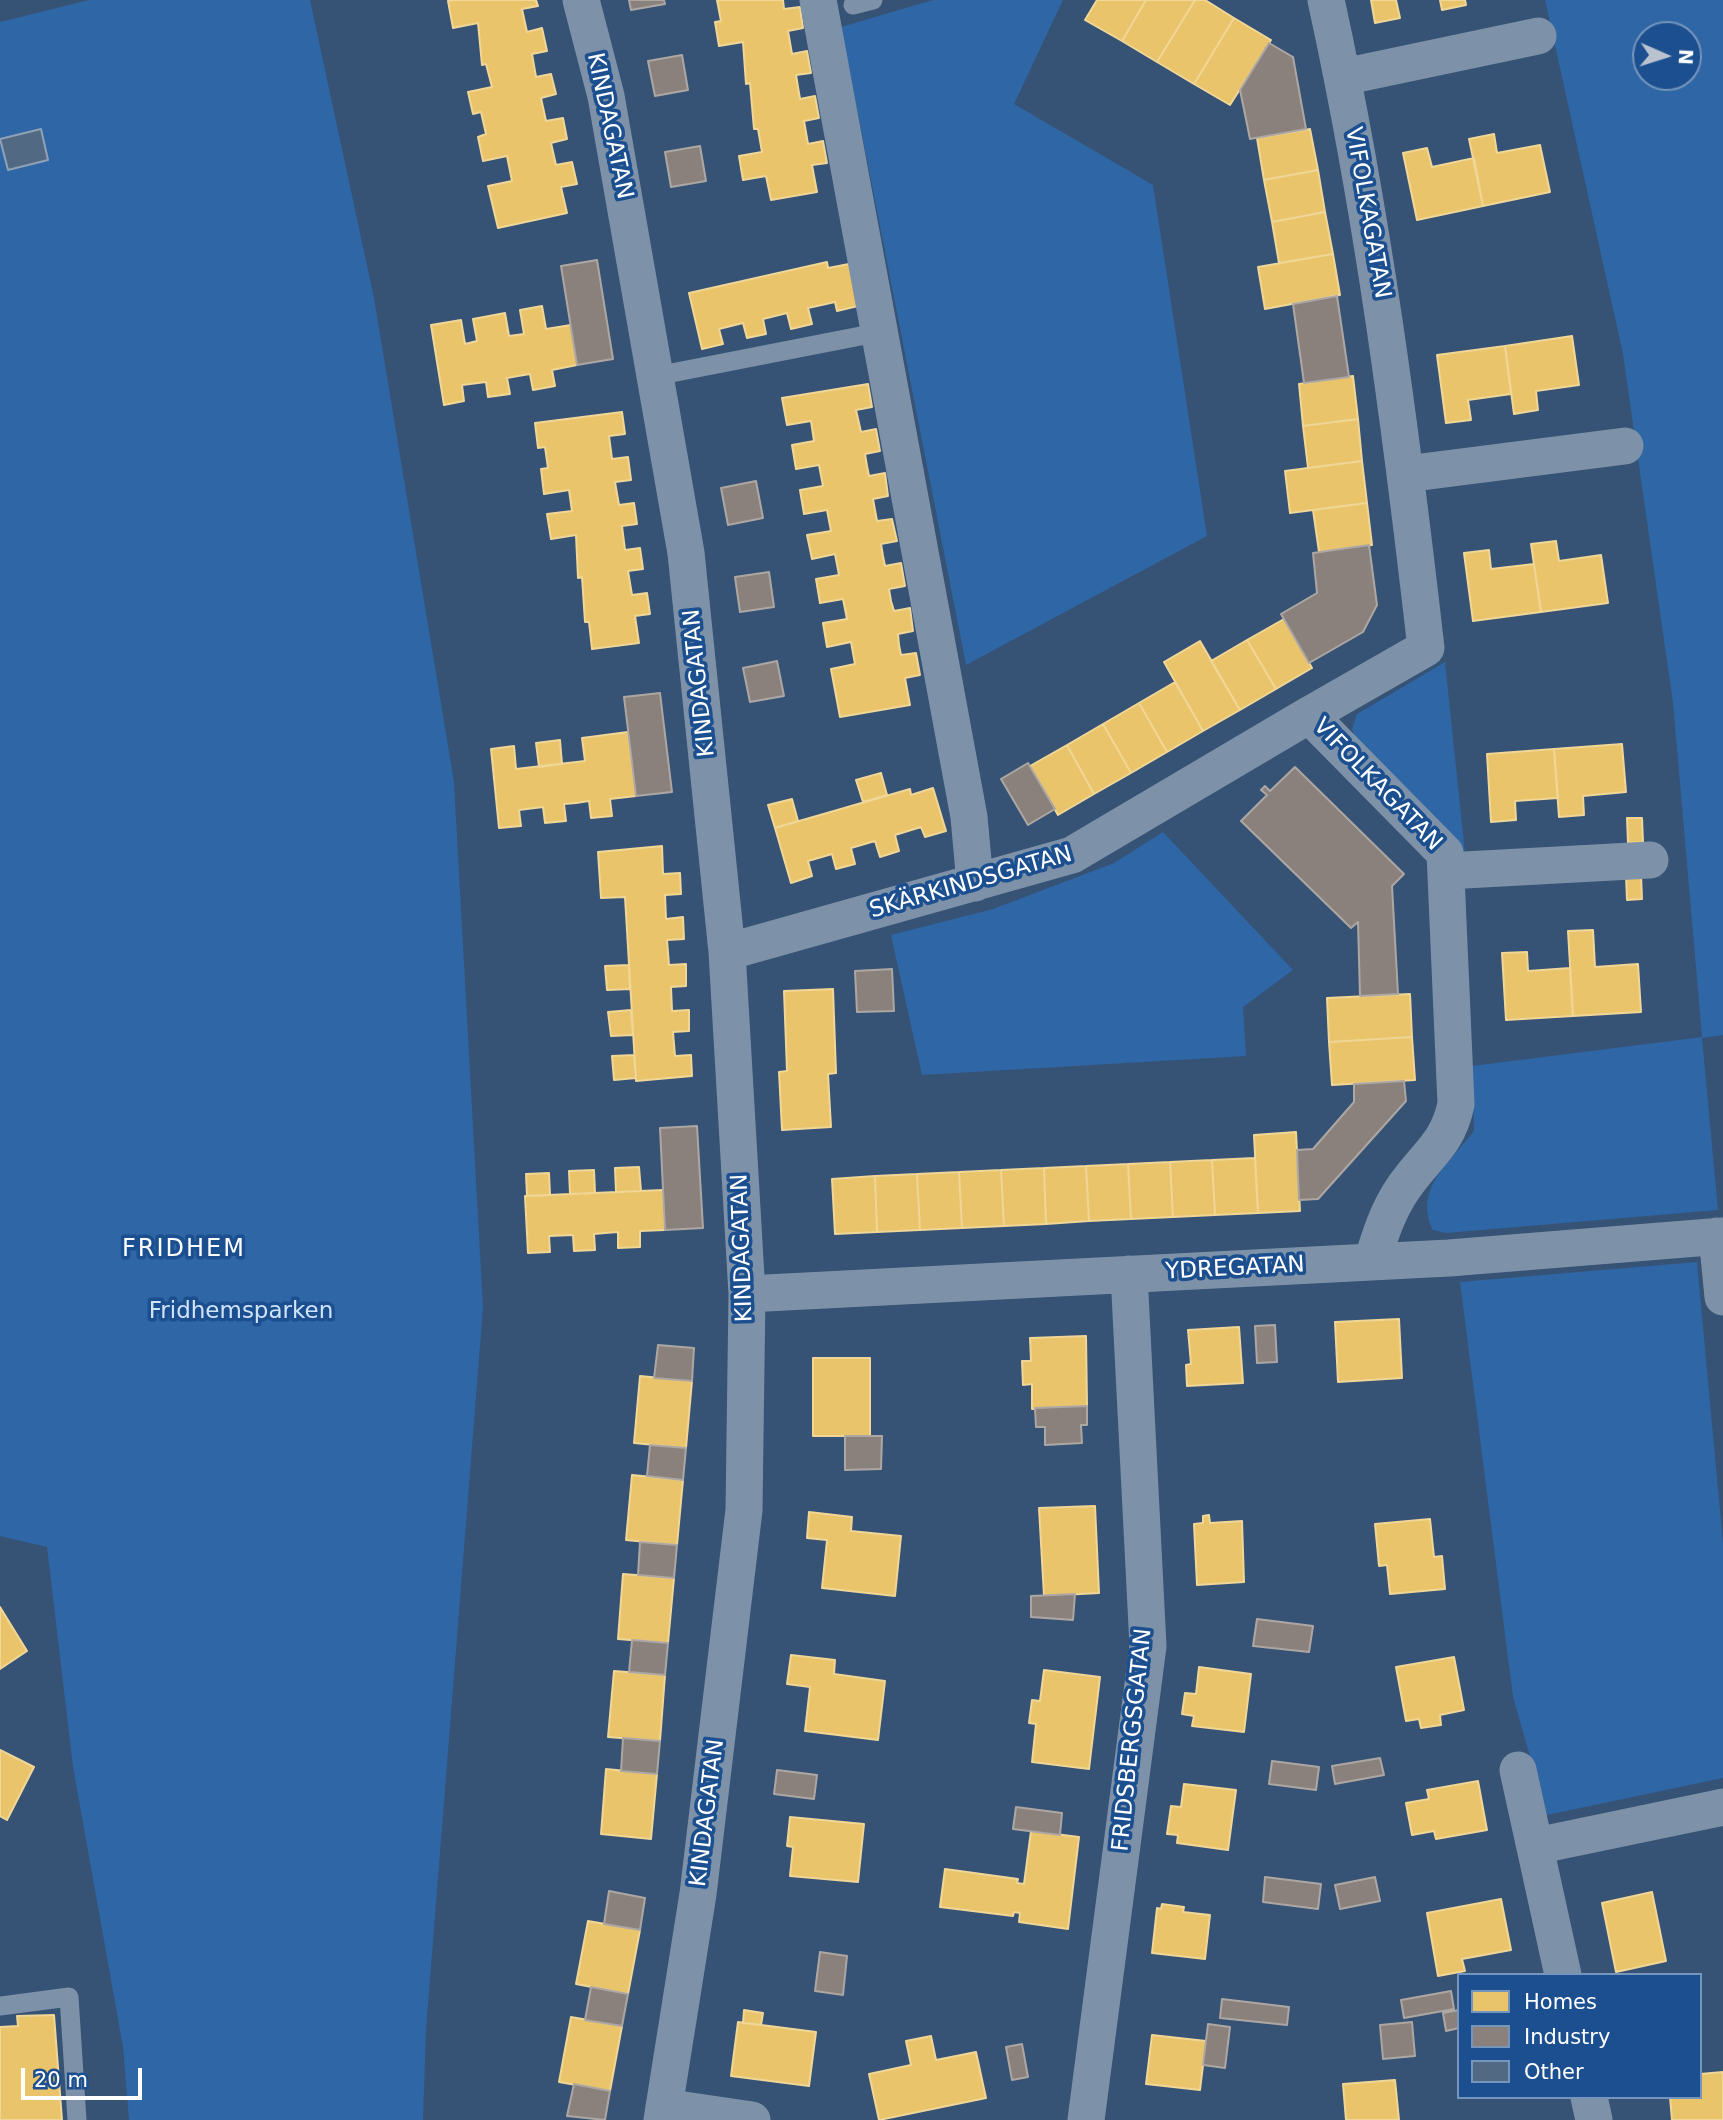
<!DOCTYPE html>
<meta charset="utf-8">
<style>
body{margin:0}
#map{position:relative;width:1723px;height:2120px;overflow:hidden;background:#365274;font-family:"DejaVu Sans",sans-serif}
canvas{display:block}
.legend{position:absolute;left:1457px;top:1973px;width:245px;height:126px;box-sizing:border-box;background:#1b4f8f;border:2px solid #7695bc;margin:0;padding:9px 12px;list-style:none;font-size:21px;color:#fff}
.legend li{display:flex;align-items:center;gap:14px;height:35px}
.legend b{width:35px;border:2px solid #7695bc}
.north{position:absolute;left:1632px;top:21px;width:70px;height:70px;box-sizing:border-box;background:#1b4f8f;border:2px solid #7695bc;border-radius:50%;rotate:93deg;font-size:19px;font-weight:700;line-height:28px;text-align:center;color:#fff}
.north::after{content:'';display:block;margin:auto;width:24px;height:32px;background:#b9c2ce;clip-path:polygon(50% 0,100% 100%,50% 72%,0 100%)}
.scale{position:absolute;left:21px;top:2068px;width:121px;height:32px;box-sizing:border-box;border:4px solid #fff;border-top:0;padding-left:9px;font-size:21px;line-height:24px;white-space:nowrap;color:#fff;-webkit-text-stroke:5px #1b4f8f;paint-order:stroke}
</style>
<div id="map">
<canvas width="1723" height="2120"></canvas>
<ul class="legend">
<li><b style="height:19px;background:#e9c46a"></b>Homes</li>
<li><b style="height:19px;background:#8a817c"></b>Industry</li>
<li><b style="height:19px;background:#526984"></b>Other</li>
</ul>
<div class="north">N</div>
<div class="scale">20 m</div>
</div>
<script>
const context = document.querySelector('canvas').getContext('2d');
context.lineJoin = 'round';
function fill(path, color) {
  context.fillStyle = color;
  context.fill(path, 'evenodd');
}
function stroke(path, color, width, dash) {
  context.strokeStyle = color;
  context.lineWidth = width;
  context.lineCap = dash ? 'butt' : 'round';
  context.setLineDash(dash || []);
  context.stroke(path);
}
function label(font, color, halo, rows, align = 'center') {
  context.font = font + ' "DejaVu Sans",sans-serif';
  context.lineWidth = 7;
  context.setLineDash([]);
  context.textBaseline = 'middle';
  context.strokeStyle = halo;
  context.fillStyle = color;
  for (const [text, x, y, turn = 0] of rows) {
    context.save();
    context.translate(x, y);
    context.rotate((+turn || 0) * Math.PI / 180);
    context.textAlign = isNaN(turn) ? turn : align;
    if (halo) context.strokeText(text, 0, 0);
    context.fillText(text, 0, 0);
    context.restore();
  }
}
const green = new Path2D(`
 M89,0H310L374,298L454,782L483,1308L426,2030L423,2120H129L123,2047L73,1767L47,1547L0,1536V22Z
 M933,0H1063L1014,104L1153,185L1207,536L966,665L841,27Z
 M1545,0H1723V1035L1702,1038L1718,1210L1446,1233L1433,1230C1413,1189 1450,1162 1474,1131L1472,1066L1702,1037L1673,703L1623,354ZM1646,35H1688V77H1646Z
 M1445,662L1465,853L1358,744L1352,729L1357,714Z
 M1163,832L1293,970L1243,1007L1246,1056L922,1075L891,935L993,909L1114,863Z
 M1697,1262L1723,1543V1778L1547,1815L1513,1697L1460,1282Z`);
const homes = new Path2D(`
 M454,0H536L538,6L522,9L527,32L542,28L547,51L532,54L536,77L551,74L556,94L541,98L546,121L563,118L567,139L551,143L556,165L572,162L577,184L561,187L567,213L498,228L488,186L512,181L507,156L483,161L478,137L486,134L481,112L473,114L468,92L492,87L486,64L482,65L478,23L453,28L448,1Z
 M717,0H783L784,9L800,7L803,28L788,31L792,54L807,51L811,73L796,75L800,99L815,96L819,118L804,121L808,144L823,141L827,163L812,165L817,192L771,200L766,176L743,180L739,156L762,152L758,129H754L750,83L746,84L743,42L719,46L715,22L721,21Z
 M1097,0H1146L1122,41L1085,20Z
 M1146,0H1195L1157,62L1122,41Z
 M1195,0H1205L1234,18L1194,84L1157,62Z
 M1371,0H1396L1400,18L1375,23Z
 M1440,0H1465L1466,5L1442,10Z
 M1234,18L1271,40L1230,105L1194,84Z
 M1310,129L1318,170L1264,180L1257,138Z
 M1494,134L1497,153L1540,145L1550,192L1483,206L1469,139Z
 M1427,148L1432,167L1474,158L1483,206L1417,220L1403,153Z
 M1318,170L1325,212L1272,222L1264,180Z
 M1325,212L1333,254L1279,263L1272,222Z
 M1333,254L1340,295L1265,309L1258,267Z
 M827,262L828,268L849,264L858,306L837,311L835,302L808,308L812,324L791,329L787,313L763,319L766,334L747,338L743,323L719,329L723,344L702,349L689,293Z
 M542,306L546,329L571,325L577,365L552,370L555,386L533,390L530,374L518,376L507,378L510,394L488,397L486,382L462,385L464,401L444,405L431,325L461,320L465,344L477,341L473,319L505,313L509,336L524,334L520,310Z
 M1572,336L1579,385L1536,391L1538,410L1514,414L1505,346Z
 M1505,346L1511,394L1468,400L1471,420L1446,423L1437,355Z
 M1353,376L1358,419L1303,426L1299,384Z
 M868,384L872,407L856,410L861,432L876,429L880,451L865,454L867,466L869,476L885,473L888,496L873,499L877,521L892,519L897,541L881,544L883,556L885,566L901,563L905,586L889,589L891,601L894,611L910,608L913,631L898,634L899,645L901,655L916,653L920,675L905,678L910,705L840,717L831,669L855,664L851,642L827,647L823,623L847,619L843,599L820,603L816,579L839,575L835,554L812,559L807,535L831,531L827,510L804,514L800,490L823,486L819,465L796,469L792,445L814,441L811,421L787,425L782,398Z
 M622,412L625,434L609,436L612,459L628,457L631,480L615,482L619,505L634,503L637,524L622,526L625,550L640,548L643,569L628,571L632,595L647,593L650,614L635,616L639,643L592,649L589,622H585L582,577L578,578L576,535L551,539L547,514L572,511L569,490L544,494L541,469L548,468L545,447L538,448L535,423Z
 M1358,419L1362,461L1308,468L1303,426Z
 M1362,461L1367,503L1290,513L1285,471Z
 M1367,503L1372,545L1319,552L1313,510Z
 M1556,541L1559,561L1601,555L1608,603L1541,612L1531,544Z
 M1489,550L1491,569L1534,564L1541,612L1473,621L1464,553Z
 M1284,619L1312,668L1276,689L1247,640Z
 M1247,640L1276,689L1240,710L1211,661Z
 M1200,641L1240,710L1203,731L1164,662Z
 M1175,682L1203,731L1167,752L1139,703Z
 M1139,703L1167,752L1131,773L1103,724Z
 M1103,724L1131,773L1094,794L1067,745Z
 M628,732L636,796L610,799L612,816L591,818L589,801L576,803L564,804L566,821L545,823L543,807L519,810L521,826L499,828L491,749L514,746L516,769L585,761L582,738Z
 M560,740L562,764L539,767L536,743Z
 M1622,744L1626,792L1583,796L1584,815L1559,817L1554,749Z
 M1067,745L1094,794L1058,815L1030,766Z
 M1554,749L1558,798L1515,801L1516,820L1491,822L1487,754Z
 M881,773L887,795L863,802L856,780Z
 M933,788L946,831L925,837L921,827L895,835L899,851L880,857L875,841L851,848L855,864L836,869L832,854L808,861L812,876L791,883L775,828L910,789L911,795Z
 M792,799L798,821L775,828L768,805Z
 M1627,818H1642L1643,842L1628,843Z
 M662,846L663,874L680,873L681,894L665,895L666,919L683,917L684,939L667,940L669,965L686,964V986L671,987L672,1011L689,1010V1031L673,1032L675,1056L691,1055L692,1076L636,1081L625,897L601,898L598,852Z
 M1626,875H1641L1642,899L1627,900Z
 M1593,930L1595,967L1638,964L1641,1012L1573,1016L1568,931Z
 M1527,952L1528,971L1570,968L1573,1016L1506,1020L1502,953Z
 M629,965L630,989L607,990L605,966Z
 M833,989L836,1073L828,1074L831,1127L782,1130L779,1072L787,1071L784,991Z
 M1410,994L1412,1037L1329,1042L1327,998Z
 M631,1010L633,1035L611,1036L608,1012Z
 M1412,1037L1415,1080L1332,1085L1329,1042Z
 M634,1055L636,1078L614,1080L612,1056Z
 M1296,1132L1300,1211L1258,1213L1254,1135Z
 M1255,1158L1258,1213L1215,1215L1212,1160Z
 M1212,1160L1215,1215L1173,1217L1170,1162Z
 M1170,1162L1173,1217L1131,1219L1128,1164Z
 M1128,1164L1131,1219L1089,1221L1086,1166Z
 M1086,1166L1089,1221L1046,1224L1044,1168Z
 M639,1167L641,1191L616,1192L615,1168Z
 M1044,1168L1046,1224L1004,1226L1001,1170Z
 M594,1170L595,1193L570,1194L569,1171Z
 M1001,1170L1004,1226L962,1228L959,1172Z
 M959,1172L962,1228L920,1230L917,1174Z
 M549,1173L550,1195L527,1196L526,1174Z
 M917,1174L920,1230L877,1232L875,1176Z
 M875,1176L877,1232L835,1234L832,1179Z
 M663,1190L665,1230L640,1231V1247L618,1248V1232L605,1233L594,1234L595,1250L574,1251L573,1235L549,1236L550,1252L528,1253L525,1196Z
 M1399,1319L1402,1378L1338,1382L1335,1322Z
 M1239,1327L1243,1383L1187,1386L1186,1365L1191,1364L1188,1330Z
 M1086,1336L1087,1406L1032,1409V1384L1023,1385L1022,1361H1031L1030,1338Z
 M813,1358H870V1436H813Z
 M640,1376L692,1381L686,1448L634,1443Z
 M632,1475L683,1480L677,1545L626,1540Z
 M1095,1506L1099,1593L1044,1596L1039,1508Z
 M809,1512L852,1517L851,1531L901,1536L895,1596L822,1588L827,1540L807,1538Z
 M1209,1515L1210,1523L1242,1521L1244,1582L1197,1585L1194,1524L1203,1523V1516Z
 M1430,1519L1434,1557L1442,1556L1445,1589L1390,1594L1387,1565L1379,1566L1375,1524Z
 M623,1574L674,1578L668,1643L618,1639Z
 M0,1607L27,1651L0,1669Z
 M791,1655L835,1660L834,1674L885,1681L878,1740L805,1731L810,1687L787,1684Z
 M1454,1657L1464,1710L1440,1715L1441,1725L1421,1728L1419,1719L1406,1721L1396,1667Z
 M1199,1667L1251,1674L1244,1732L1192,1726L1194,1716L1182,1714L1185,1693L1196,1694Z
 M1044,1670L1100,1677L1089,1769L1032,1762L1036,1724L1029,1723L1032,1700L1040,1701Z
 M614,1671L665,1675L660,1741L608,1737Z
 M0,1750L34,1767L7,1820L0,1816Z
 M606,1769L657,1774L651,1839L601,1834Z
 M1478,1781L1487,1830L1436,1839L1434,1831L1412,1835L1406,1803L1429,1799L1427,1790Z
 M1184,1784L1236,1790L1228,1850L1177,1843L1178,1835L1167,1834L1171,1806L1181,1807Z
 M790,1817L864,1824L858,1882L790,1876L793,1847L787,1846Z
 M1031,1831L1079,1837L1068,1929L1019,1922L1020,1913L1014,1912L1013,1916L940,1907L945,1869L1018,1879L1017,1883L1024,1884Z
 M1652,1892L1666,1961L1616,1972L1602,1903Z
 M1501,1899L1511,1950L1462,1959L1465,1971L1438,1976L1427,1913Z
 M1162,1904L1184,1907L1183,1912L1210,1915L1205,1959L1152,1953L1157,1908L1161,1909Z
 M588,1921L640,1930L628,1994L576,1984Z
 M744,2010L763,2013L761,2025L743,2023Z
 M54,2015L62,2120H0V2027L18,2026L17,2016Z
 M571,2017L622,2026L610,2091L559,2082Z
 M738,2022L816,2032L809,2086L731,2076Z
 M1152,2035L1206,2041L1200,2090L1146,2084Z
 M931,2036L936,2060L976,2052L986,2098L879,2120L869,2074L911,2065L906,2041Z
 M1723,2072V2120H1672L1670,2097H1700V2074Z
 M1395,2080L1399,2120H1346L1343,2084Z`);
const industry = new Path2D(`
 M629,0H664L665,4L631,10Z
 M1269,43L1293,57L1306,129L1250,139L1240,90Z
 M682,55L688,90L655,96L648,61Z
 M700,146L706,181L671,187L665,152Z
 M597,260L613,359L577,365L561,266Z
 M1337,296L1349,377L1304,383L1293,304Z
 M756,481L763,518L728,525L721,488Z
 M1369,545L1377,605L1363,632L1309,663L1281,614L1317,593L1313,553Z
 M769,572L774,607L740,612L735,577Z
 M777,661L784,696L750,702L743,668Z
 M660,693L672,792L636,796L624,697Z
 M1028,763L1055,809L1028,825L1001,779Z
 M1295,767L1404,874L1392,886L1398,994L1360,996L1358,922L1351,928L1241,821L1267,795L1261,790L1265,786L1270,791Z
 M892,969L894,1011L857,1012L855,971Z
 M1404,1081L1406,1101L1318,1199L1299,1200L1297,1150L1313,1149L1354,1102V1084Z
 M697,1126L703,1228L665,1230L660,1128Z
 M1275,1325L1277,1362L1257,1363L1255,1326Z
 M658,1345L694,1348L692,1381L654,1378Z
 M1087,1406V1425H1081L1082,1443L1045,1445V1427H1036L1035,1408Z
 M845,1436H882L881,1469L845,1470Z
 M650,1445L686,1448L683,1480L647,1476Z
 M640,1542L677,1545L674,1578L638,1575Z
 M1075,1594L1073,1620L1031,1617V1596Z
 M1257,1619L1313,1626L1309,1652L1253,1646Z
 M632,1640L668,1643L665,1675L629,1672Z
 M623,1738L660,1741L657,1774L621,1771Z
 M1380,1758L1384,1775L1335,1784L1332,1766Z
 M1272,1761L1319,1767L1316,1790L1269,1784Z
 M777,1770L817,1775L814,1799L774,1794Z
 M1016,1807L1062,1813L1060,1835L1013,1829Z
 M1265,1877L1321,1884L1318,1909L1263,1902Z
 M1375,1877L1380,1901L1340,1909L1335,1885Z
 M609,1891L645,1898L640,1930L604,1924Z
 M820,1952L847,1956L843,1995L815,1991Z
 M591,1987L628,1994L622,2026L585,2020Z
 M1451,1991L1454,2009L1404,2018L1401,2000Z
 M1222,1999L1289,2007L1287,2025L1220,2018Z
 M1459,2010V2028L1446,2031L1443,2013Z
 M1412,2022L1415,2056L1383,2059L1380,2025Z
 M1208,2024L1230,2027L1225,2068L1203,2065Z
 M1022,2044L1028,2077L1012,2080L1006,2047Z
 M574,2084L610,2091L605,2120L567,2116Z`);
const building = new Path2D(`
 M41,129L48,160L8,170L0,139Z`);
const service = new Path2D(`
 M853,5L873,0
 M656,376L881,332
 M0,2006L69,1997L77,2120`);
const minor = new Path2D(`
 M581,0L606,96L686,553L727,952L747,1294L744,1510L698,1894L662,2120
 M818,0L969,817L975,883
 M1326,0C1373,214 1401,430 1426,648L1309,715L1445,853L1456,1104C1448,1144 1426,1155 1404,1187C1388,1210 1380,1235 1372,1262
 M1343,77L1538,36
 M1406,474L1625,446
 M1446,871L1650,860
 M727,952L1072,855L1309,715
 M1717,1236L1723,1297
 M747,1294L1449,1258L1723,1236
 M1518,1770L1563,1975
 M1536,1846L1723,1807
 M1589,2097L1594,2120
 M664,2107L752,2120
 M1086,2120L1148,1646L1129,1274`);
const streetNames = [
 ["KINDAGATAN",609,126,78],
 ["VIFOLKAGATAN",1367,213,80],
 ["KINDAGATAN",700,683,-96],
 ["VIFOLKAGATAN",1377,785,46],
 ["SKÄRKINDSGATAN",971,883,-16],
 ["KINDAGATAN",743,1248,-92],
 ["YDREGATAN",1235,1269,-3],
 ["FRIDSBERGSGATAN",1133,1740,-84],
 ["KINDAGATAN",708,1813,-83]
];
const parkNames = [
 ["Fridhemsparken",241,1312]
];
const neighbourhoodNames = [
 ["FRIDHEM",184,1250]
];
fill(green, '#2f66a5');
fill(homes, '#e9c46a');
stroke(homes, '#f0d697', 2);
fill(industry, '#8a817c');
stroke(industry, '#ada7a3', 2);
fill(building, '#526984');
stroke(building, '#92a2b6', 2);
stroke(service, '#7d92a8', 19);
stroke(minor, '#7d92a8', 37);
label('23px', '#fff', '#1b4f8f', streetNames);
label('23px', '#cfe3fa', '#1b4f8f', parkNames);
context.letterSpacing = '2px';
label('24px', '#fff', '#1b4f8f', neighbourhoodNames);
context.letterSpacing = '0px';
</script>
